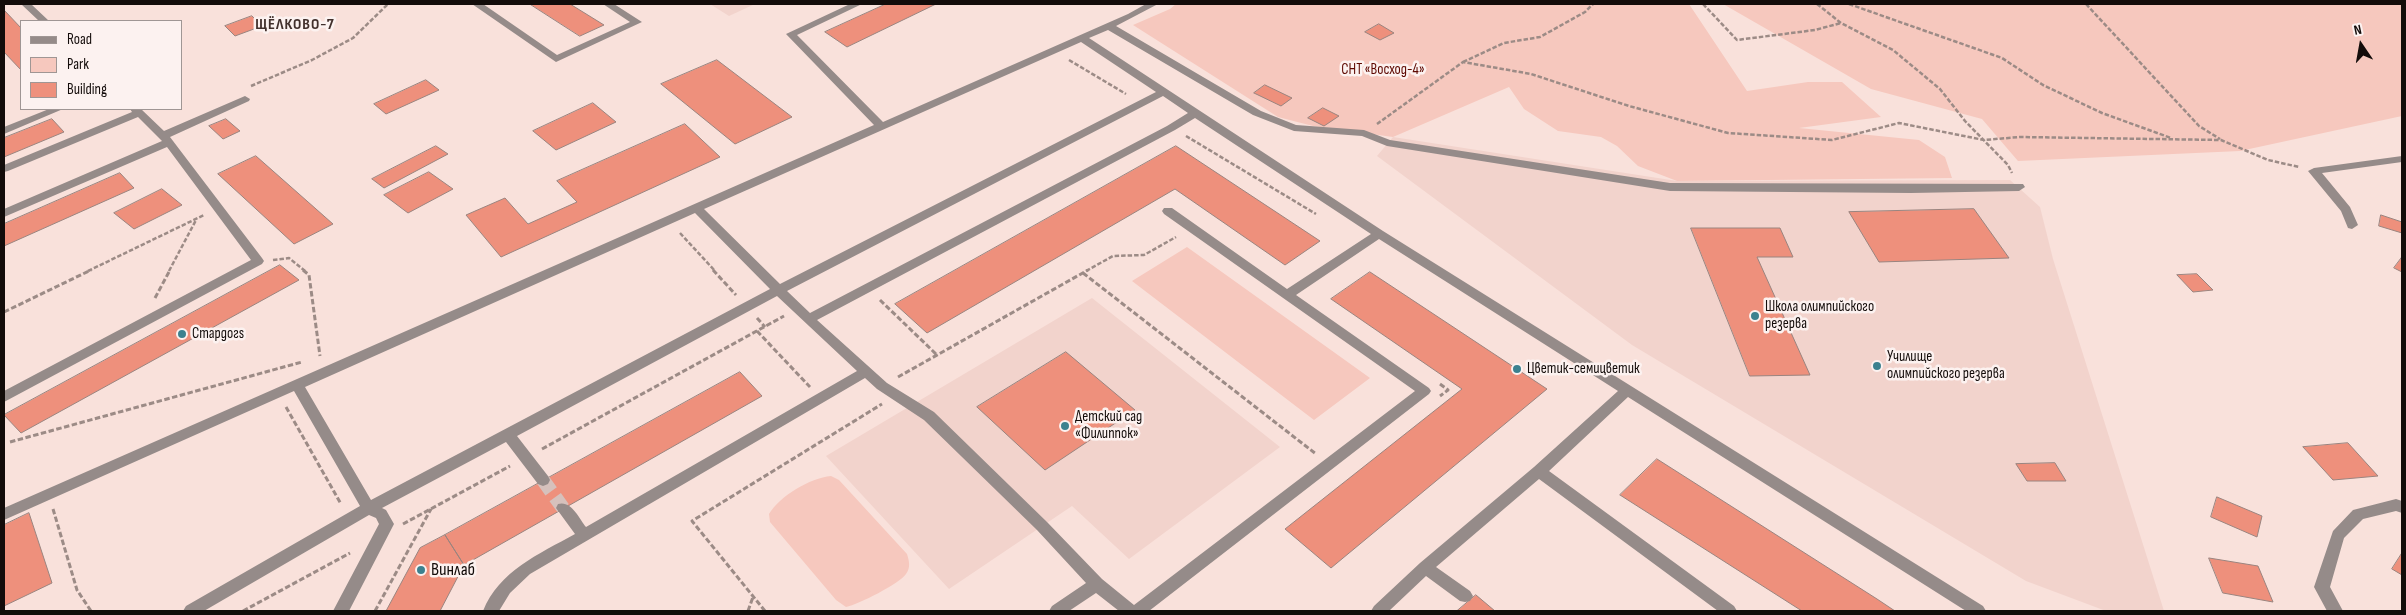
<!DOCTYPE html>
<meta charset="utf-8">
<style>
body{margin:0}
#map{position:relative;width:2406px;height:615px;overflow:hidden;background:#f9e1db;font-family:"Sofia Sans Condensed",sans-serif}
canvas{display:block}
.frame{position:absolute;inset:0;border:5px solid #130c0a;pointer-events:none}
.legend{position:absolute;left:20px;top:20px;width:162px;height:90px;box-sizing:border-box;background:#fcf2f0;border:1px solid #9f9694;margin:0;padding:6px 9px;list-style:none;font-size:15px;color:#130c0a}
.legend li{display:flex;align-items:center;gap:10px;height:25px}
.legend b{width:25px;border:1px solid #9f9694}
.north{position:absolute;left:2336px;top:20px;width:50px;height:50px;-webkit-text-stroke:4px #fcf2f0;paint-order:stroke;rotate:348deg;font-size:14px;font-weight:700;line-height:20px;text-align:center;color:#130c0a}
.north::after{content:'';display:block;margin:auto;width:18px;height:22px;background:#130c0a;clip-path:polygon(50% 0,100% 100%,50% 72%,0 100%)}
</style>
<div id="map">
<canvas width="2406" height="615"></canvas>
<div class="frame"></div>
<ul class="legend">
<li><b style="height:6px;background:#958b89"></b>Road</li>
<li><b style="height:14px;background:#f6c8be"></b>Park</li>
<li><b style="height:14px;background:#ee907c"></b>Building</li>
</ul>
<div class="north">N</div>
</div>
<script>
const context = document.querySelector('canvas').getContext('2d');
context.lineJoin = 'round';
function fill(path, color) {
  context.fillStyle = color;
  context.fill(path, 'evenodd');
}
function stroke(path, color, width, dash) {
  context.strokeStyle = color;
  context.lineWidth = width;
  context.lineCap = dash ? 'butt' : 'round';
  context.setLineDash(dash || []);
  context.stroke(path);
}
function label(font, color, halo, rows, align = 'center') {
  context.font = font + ' "Sofia Sans Condensed",sans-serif';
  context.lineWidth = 5;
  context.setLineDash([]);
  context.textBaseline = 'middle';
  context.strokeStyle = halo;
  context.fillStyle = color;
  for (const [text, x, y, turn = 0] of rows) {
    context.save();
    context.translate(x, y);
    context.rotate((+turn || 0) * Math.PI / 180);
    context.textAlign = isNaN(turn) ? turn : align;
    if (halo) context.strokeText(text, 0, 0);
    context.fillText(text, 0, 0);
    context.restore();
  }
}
const built = new Path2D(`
 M710,4H755L729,16Z
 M1393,137L1677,181L2010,180L2040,207L2053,259L2164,611H2106L2026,581L1632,345L1377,156Z
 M1092,298L1280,447L1129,559L1072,506L949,589L826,456Z`);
const green = new Path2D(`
 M1176,4H1689L1747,91L1808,82H1842L1881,117L1799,128L1919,140L1945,157L1952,178L1677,181L1638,166L1617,146L1601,137L1558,131L1524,109L1509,87L1393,137L1313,126L1278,117L1133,25L1170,9Z
 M1723,4H2402V116L2240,151L2018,161L1982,119L1871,89Z
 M1187,247L1370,378L1314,420L1132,281Z
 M831,476L839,480L907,554C909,561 911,567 906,574C899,584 859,604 846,607L836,600L770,522L769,514C780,496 810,478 831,476Z`);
const building = new Path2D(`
 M530,4H570L604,25L580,36Z
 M886,4H936L847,47L825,32Z
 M5,11L21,28V70L4,52Z
 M252,16L262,26L235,36L225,26Z
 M1379,24L1394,33L1380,40L1365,32Z
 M717,60L792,117L735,144L661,84Z
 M426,80L439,90L386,114L374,104Z
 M1265,85L1292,98L1281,106L1254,93Z
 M593,103L616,122L556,150L533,131Z
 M1323,108L1339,116L1324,126L1308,118Z
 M52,119L64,132L4,157V138Z
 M226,119L240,131L223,139L209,126Z
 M685,124L720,157L501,257L466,215L505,198L528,224L577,202L557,181Z
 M436,146L448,154L384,188L372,179Z
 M1176,146L1320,241L1285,265L1175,189L927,333L895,304Z
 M256,156L333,224L294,244L218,174Z
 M429,172L453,189L408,213L384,195Z
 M120,173L134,188L4,246V224Z
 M162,189L182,205L134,229L114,213Z
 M1974,209L2009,258L1879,262L1849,212Z
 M2381,215L2402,222V233L2379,226Z
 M1691,228H1780L1793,257H1757L1810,375L1750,376Z
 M2402,257V272L2394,268Z
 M280,265L299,280L21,433L4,415Z
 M1370,272L1547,389L1331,568L1285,529L1462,389L1331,299Z
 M2197,274L2213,290L2193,292L2177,275Z
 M1066,352L1135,410L1045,470L977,407Z
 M740,372L762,396L464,565L445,535Z
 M2348,443L2378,476L2333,480L2303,447Z
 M1657,459L1877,599L1895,611H1802L1620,495Z
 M2055,463L2066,481H2027L2016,464Z
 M2217,497L2262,516L2257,537L2211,517Z
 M29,513L52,583L4,606V525Z
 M445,535L464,565L440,611H386L420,548Z
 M2402,553V575L2392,569Z
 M2209,558L2258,566L2273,602L2223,593Z
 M1476,595L1495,611H1457Z`);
const minorTunnel = new Path2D(`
 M543,480L563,508`);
const pathFar1 = new Path2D(`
 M1703,4L1737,40L1815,30L1841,23
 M1817,4L1841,23L1893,50L1940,89L1965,121L2008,165L2012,173
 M1849,4L2002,58L2043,85L2102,113L2171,138
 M2086,4L2199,126L2220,139
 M1069,60L1126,94
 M1463,62L1504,43L1540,37L1585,12L1593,4
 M251,86L312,60L353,38L388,4
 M1377,124L1463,62L1531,74L1629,106L1728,133L1832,140L1899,123L1984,140L2020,137L2221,140L2268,160L2299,167
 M1186,136L1316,214
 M680,233L715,271
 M273,260L289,258L305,271
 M88,271L204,215
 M169,271L196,220
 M1086,271L1113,256L1144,255L1176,237`);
const path = new Path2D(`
 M303,270L309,275L320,356
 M713,270L736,295
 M1083,273L1316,454
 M155,298L170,270
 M880,300L937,355
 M4,312L91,270
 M757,318L765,327
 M757,331L810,387
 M898,377L1088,270
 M1440,384L1448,390L1440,396
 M286,407L341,504
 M10,442L302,362
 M542,449L784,316
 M53,509L77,590L91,611
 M403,524L510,466
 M243,611L350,553
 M375,611L431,509
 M748,611L753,597
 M765,611L692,521L882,404`);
const minor = new Path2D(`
 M21,4H31L49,21H39Z
 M472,4H483L557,55L630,22L603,4H614L642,22L556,62Z
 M850,4H862L797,35L883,122L1128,14L1146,4H1158L1116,26L1261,111L1296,125L1364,130L1390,140L1670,183L2023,184L2025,187L2019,191L1911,193L1670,191L1387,146L1362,136L1294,131L1253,115L1108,30L1089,38L1383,231L1983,606L1986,611H1966L1628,397L1549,471L1734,606L1737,611H1718L1539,479L1436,567L1470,591L1473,596L1470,601L1465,602L1460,601L1426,576L1389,611H1371L1374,606L1420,563L1534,467L1618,391L1379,239L1296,295L1429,388L1431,391L1429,394L1149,611H1119L1096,593L1069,611H1049L1052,606L1086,583L1037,530L924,420L877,389L865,378L530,574L510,593L499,611H483C499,571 539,554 575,534L556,508L558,504C571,500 579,518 586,527L857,371L777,296L517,436L548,476L550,480L548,484L543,486L538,484L506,442L382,508L386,510L394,524L349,611H333L379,524L376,518L369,515L204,611H183L186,606L360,506L294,391L4,520V508L874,125L786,34ZM1081,42L1156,92L780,284L704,209ZM1163,96L1188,113L1167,126L810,313L787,291ZM1195,118L1371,234L1287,289L1172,208H1164L1162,211L1164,214L1415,391L1134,605L1102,579L1047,522L934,412L887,383L817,320L1175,130ZM695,213L770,289L371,500L305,387Z
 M245,96L250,99L249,101L170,137L262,258L264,261L262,264L4,402V391L251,260L167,147L4,217V209L162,141L138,117L8,171L4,172V165L132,112L130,109H141L164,131Z
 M49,109H63L4,134V127Z
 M2402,156V162L2322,173L2350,207L2358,225L2352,229L2348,228L2341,211L2308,171L2314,168Z
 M2396,499L2402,501V513L2396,511L2363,519L2344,538L2330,587L2343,611H2327L2314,587L2333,531L2353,510Z`);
const markers = [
 [1755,316,5,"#3c818f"],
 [182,334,5,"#3c818f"],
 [1877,366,5,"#3c818f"],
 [1517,369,5,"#3c818f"],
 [1065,426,5,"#3c818f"],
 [421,570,5,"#3c818f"]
];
const parkNames = [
 ["СНТ «Восход-4»",1383,70]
];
const poiNames = [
 ["Школа олимпийского",1765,307],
 ["резерва",1765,324],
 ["Стардогs",192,334],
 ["Училище",1887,357],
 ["олимпийского резерва",1887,374],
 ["Цветик-семицветик",1527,369],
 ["Детский сад",1075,417],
 ["«Филиппок»",1075,434]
];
const farDistrictnames = [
 ["ЩЁЛКОВО-7",295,25]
];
const nearPoinames = [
 ["Винлаб",431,570]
];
fill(built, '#f2d3cc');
fill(green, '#f6c8be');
fill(building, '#ee907c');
stroke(building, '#9a847f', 1);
stroke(minorTunnel, '#d6c1bc', 14, [14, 7]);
stroke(pathFar1, '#9c8b86', 2.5, [4.5, 2]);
stroke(path, '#9c8b86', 3, [5.5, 2.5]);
fill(minor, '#958b89');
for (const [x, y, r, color] of markers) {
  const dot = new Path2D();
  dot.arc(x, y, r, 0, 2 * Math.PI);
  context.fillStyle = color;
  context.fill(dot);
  stroke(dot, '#fcf2f0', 2);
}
label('15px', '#5d0800', '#fcf2f0', parkNames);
label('15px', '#130c0a', '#fcf2f0', poiNames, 'left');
context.letterSpacing = '1px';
label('bold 16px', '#42302c', '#fcf2f0', farDistrictnames);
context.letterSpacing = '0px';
label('18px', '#130c0a', '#fcf2f0', nearPoinames, 'left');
</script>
